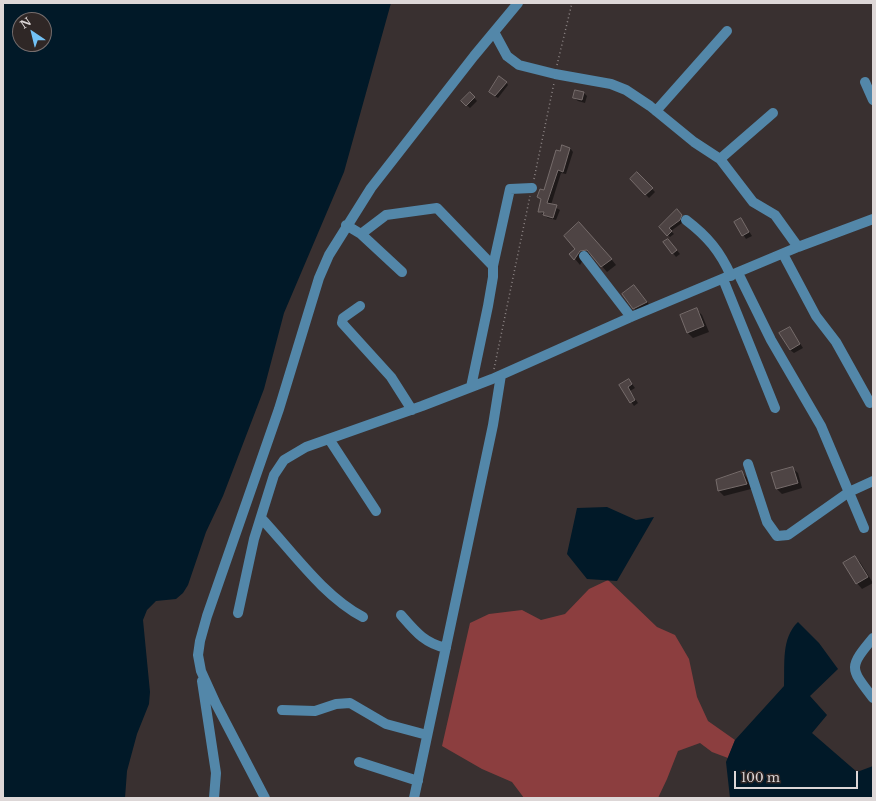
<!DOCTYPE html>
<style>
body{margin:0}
#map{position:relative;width:876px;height:801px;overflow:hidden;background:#393030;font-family:"Libre Baskerville",serif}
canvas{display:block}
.frame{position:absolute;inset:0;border:4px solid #ddd7d7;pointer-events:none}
.north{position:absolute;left:12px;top:12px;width:40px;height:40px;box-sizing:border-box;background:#2f2726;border:1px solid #756d6d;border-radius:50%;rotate:325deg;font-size:11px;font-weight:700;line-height:16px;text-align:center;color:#ddd7d7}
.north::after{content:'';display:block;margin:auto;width:14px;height:18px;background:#72c1f5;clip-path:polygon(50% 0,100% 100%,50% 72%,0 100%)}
.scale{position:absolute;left:734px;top:771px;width:124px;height:18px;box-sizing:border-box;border:2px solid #ddd7d7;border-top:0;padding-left:5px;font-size:12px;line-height:14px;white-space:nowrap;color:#ddd7d7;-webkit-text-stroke:3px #2f2726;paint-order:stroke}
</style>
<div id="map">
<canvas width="876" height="801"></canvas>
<div class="frame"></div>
<div class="north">N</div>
<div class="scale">100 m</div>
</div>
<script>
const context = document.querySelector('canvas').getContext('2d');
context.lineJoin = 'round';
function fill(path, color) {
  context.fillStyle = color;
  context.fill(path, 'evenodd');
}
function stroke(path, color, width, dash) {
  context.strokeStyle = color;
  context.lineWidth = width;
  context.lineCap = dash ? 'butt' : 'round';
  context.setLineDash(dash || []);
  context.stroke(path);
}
const green = new Path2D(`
 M608,580L657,627L675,635L689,659L697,697L708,721L735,740L728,758L712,752L700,743L678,751L667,779L658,798H524L512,782L482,769L442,746L470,623L489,614L522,610L541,620L565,614L589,589Z`);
const water = new Path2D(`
 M3,3H391L344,172L284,313L264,389L223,496L206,532L188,585L183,593L176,599L156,601L147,610L143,620L150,692L149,704L137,734L127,771L125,798H3ZM20,20H44V44H20Z
 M607,507L636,520L654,517L617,581L587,579L567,554L577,508Z
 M798,622L819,643L838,669L810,696L827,715L812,733L857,772L873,766V798H730L726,762L735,740L784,686C785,664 781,638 798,622Z`);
const shadow = new Path2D(`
 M506,82L508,85L498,98L493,95Z
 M470,93L477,101L470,108L462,101Z
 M584,93L587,96L585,103L578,101L574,98Z
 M570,148L573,152L566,174L561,173L551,205L560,210L556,220L548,218L539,211L542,200L539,197L544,191L561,152Z
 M637,173L655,192L649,198L631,179Z
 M679,213L684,218L682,223L671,231L674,234L670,237L660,227Z
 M741,219L752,236L746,239L736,223Z
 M668,240L680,254L676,257L665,243Z
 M600,245L616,265L607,272L592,255L585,256L580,265L571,254L577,249Z
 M639,291L651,307L639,314L634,308Z
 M696,309L702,315L709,332L693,338L688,333L681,316Z
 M790,328L803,348L794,353L790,350Z
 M629,380L635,388L630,391L638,403L634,406L620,386Z
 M792,468L798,473L802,488L782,494L777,489L773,473Z
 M742,472L747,478L751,489L724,496L719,491Z
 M855,557L860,562L873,583L862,589L857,583Z`);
const building = new Path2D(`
 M499,76L507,82L495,96L489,92Z
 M575,90L584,92L582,100L573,98Z
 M470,92L475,97L466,106L461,101Z
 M562,145L570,148L563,172L558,170L547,203L557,205L553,218L543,215L544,212H538L541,199L537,197L540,189L544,190L556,150L560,151Z
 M637,172L653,188L645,195L630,179Z
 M677,209L682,215L680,220L669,228L672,231L667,236L659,227Z
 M741,218L749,232L742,236L734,222Z
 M579,222L612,259L601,267L587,250L580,251L574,260L569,254L575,249L564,236Z
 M668,239L677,250L672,254L663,242Z
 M634,285L647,302L633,309L622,294Z
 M697,308L704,326L687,333L680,315Z
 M790,327L800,344L790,350L779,333Z
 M629,379L632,384L628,387L635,400L630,403L619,385Z
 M793,467L798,483L776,489L771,473Z
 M742,471L747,484L718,491L716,480Z
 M855,556L868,577L856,584L843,563Z`);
const path = new Path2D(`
 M557,65L572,3
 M534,179L554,83
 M494,369L530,196`);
const minor = new Path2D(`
 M494,32L507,56L519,65L555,74L611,84L626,90L650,106L694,142L720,159L753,202L775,215L798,247
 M865,82L873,100
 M656,111L727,31
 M720,159L773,113
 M686,220C707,236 720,251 731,276
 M346,225L361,234L402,272
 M361,234L386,215L437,208L493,266V277L488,306L471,387
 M783,254L816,316L836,342L870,403
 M584,256L631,317
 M493,266L510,189L532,188
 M738,273L771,340L821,426L864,528
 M723,279L775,408
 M360,306L343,318L342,323L391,377L412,410
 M329,439L376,511
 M748,464L767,522L777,536L788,535L849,492L873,481
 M261,518C292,551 323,596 363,617
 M238,613L254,539L274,475L284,460L306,447L422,406L492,379L631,317L798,247L873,219
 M401,615C415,631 424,643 446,648
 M873,638C848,668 850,668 873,698
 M202,681L216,773L214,798
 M282,710L315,711L336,704L350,703L386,724L427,735
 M359,762L418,781
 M265,798L216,704L201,671L198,655L200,641L207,616L279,409L319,278L329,255L371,188L474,56L518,3
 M414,798L493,425L501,375`);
fill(green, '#8c3e3f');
fill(water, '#011928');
fill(shadow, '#0007');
fill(building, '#4e4444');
stroke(building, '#766c6b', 1);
stroke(path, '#8f8787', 1.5, [1, 3]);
stroke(minor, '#5387a9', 10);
</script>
